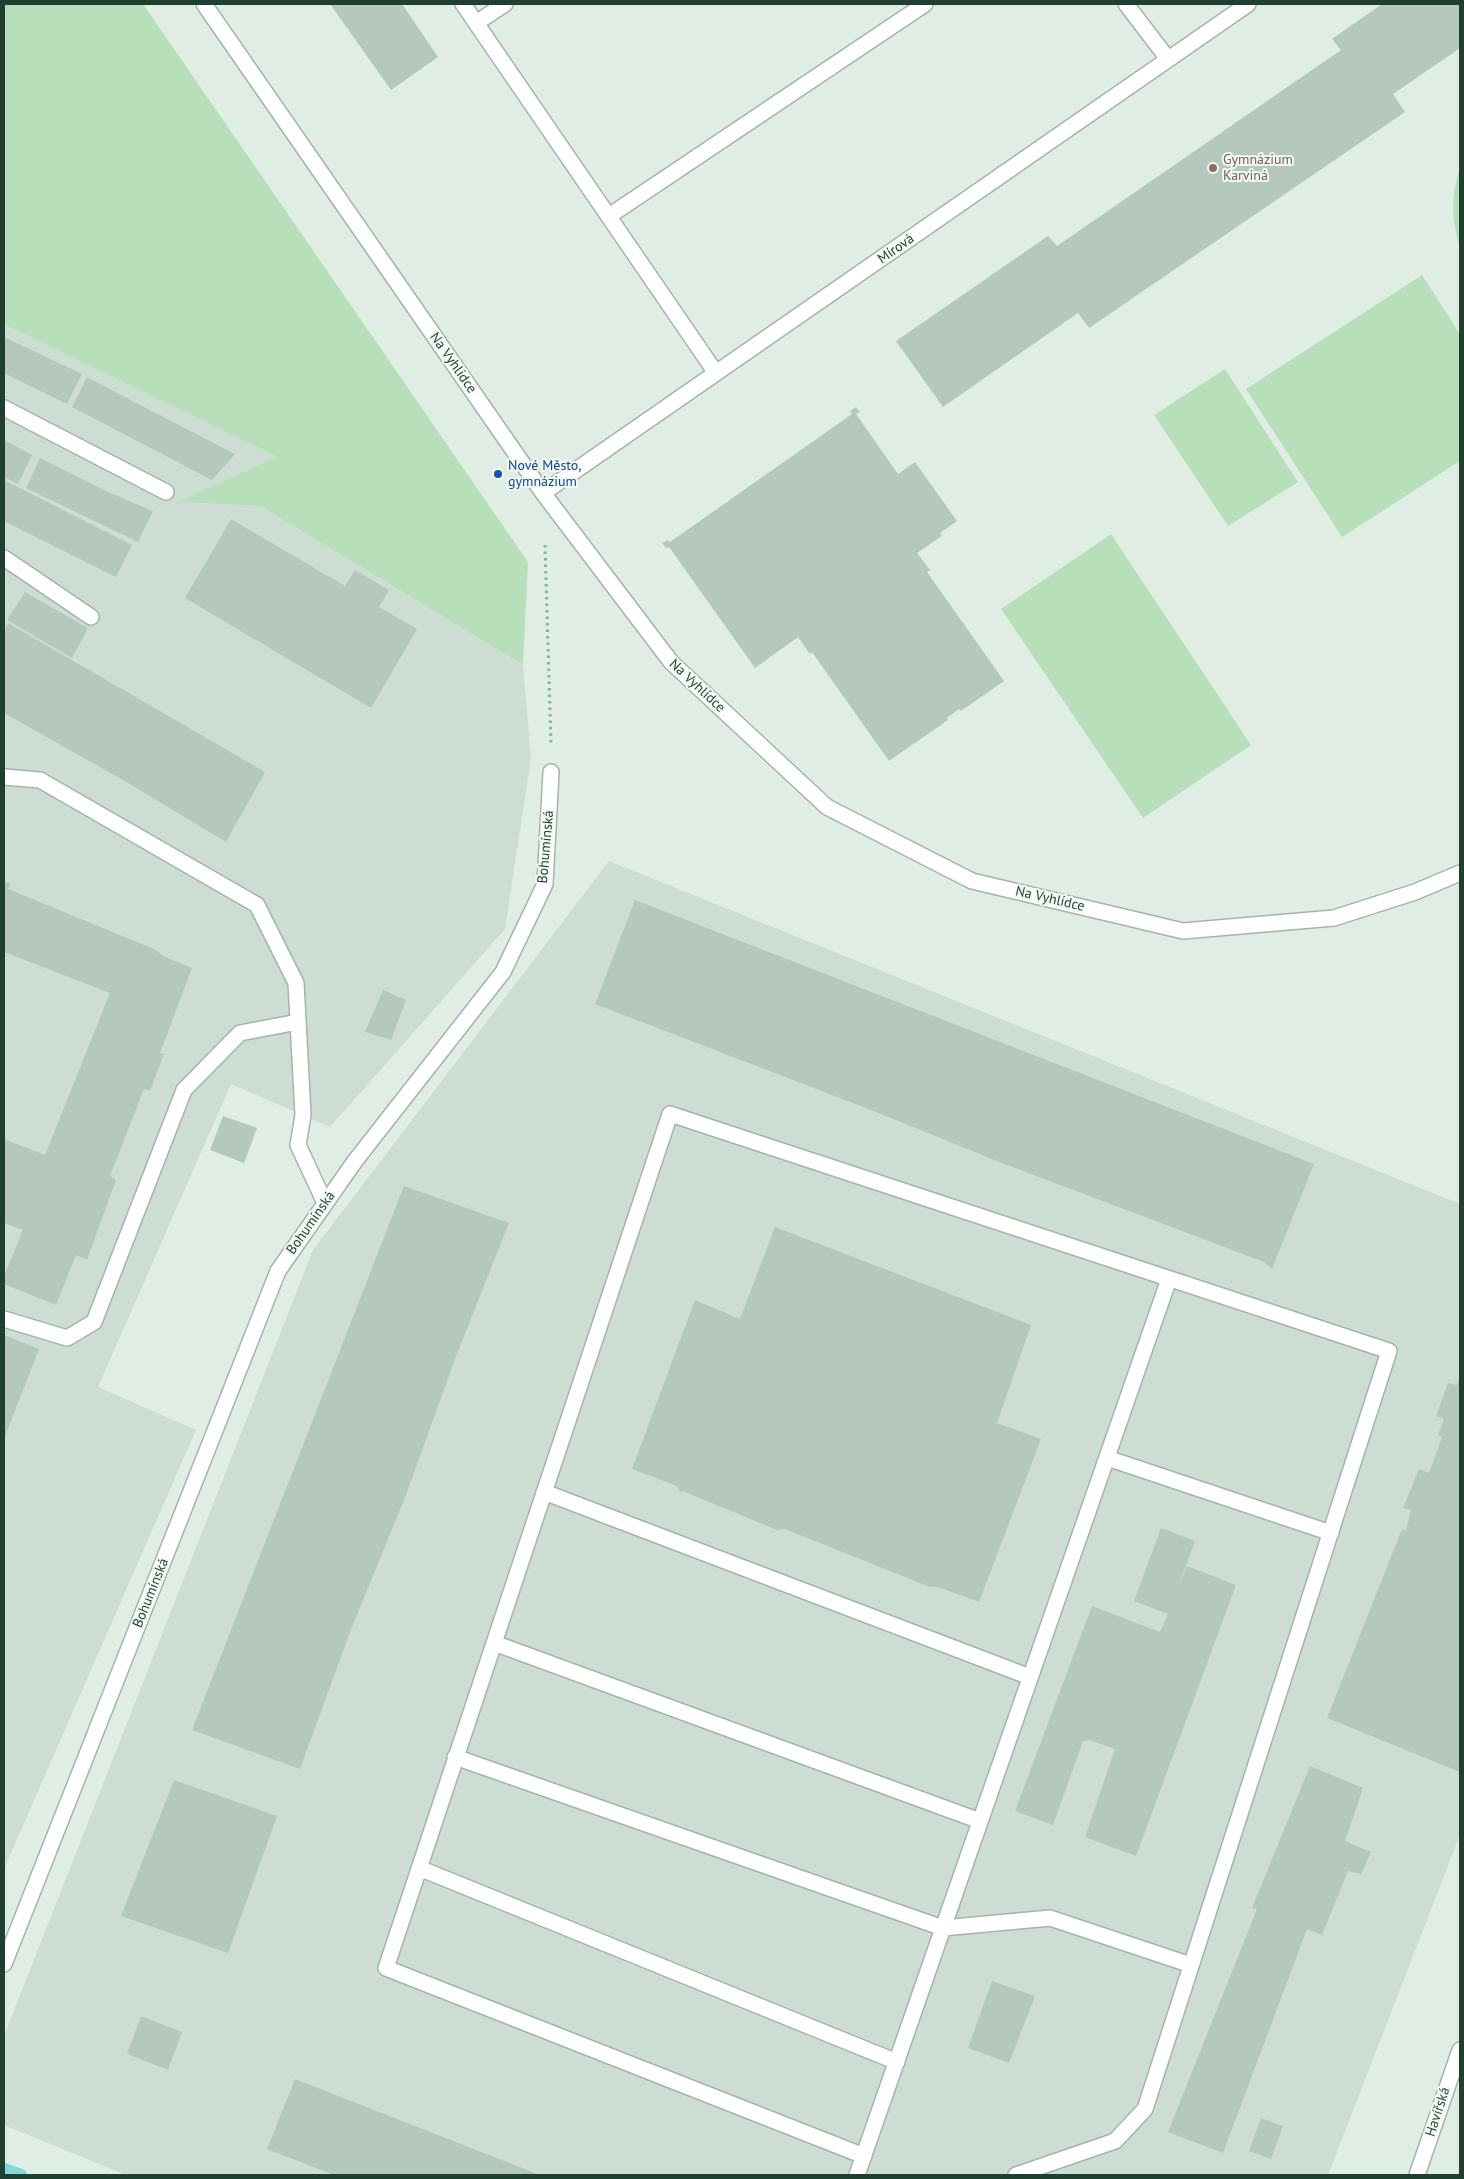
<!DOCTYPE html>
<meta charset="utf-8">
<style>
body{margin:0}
#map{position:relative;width:1464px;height:2179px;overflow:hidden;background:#e0ede5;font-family:"PT Sans",sans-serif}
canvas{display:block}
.frame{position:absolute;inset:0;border:5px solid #1f3f30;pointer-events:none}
</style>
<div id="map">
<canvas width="1464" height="2179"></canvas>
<div class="frame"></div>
</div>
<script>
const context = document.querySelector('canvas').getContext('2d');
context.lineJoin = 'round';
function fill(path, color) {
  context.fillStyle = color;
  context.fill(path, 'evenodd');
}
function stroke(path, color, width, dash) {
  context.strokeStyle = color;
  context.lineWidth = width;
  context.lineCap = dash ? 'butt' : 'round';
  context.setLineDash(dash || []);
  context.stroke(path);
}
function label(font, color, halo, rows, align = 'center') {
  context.font = font + ' "PT Sans",sans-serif';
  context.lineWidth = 4;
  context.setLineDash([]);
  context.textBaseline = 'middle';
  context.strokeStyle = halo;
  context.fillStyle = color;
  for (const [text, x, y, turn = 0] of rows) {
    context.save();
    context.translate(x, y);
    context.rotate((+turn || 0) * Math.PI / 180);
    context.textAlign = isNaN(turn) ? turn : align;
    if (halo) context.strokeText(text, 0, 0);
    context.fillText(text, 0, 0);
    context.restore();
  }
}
const built = new Path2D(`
 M4,324L278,457L178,502L260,506L523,665L531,758L505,929L330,1127L231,1084L98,1387L196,1430L4,1869Z
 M609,861L1460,1204V1835L1328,2175H126L4,2125V2036L313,1250Z`);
const green = new Path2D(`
 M4,4H143L528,562L523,665L260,506L177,502L277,457L4,324Z
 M1460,166V249C1451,216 1451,199 1460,166Z
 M1422,275L1460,334V461L1342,537L1246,389Z
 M1225,369L1298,482L1228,526L1154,415Z
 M1111,534L1251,745L1143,818L1001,609Z`);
const stream = new Path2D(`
 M4,2169L21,2175`);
const building = new Path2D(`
 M330,4H402L438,57L391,90Z
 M1382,4H1460V48L1393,94L1405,112L1089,328L1078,313L943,407L896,341L1048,236L1057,246L1341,50L1332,39Z
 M4,337L82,374L67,404L4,373Z
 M87,377L119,394L235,454L212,480L72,407Z
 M856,407L860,412L856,414L898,474L915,462L957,521L940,533L942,536L917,553L930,570L927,572L1004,681L961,711L959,709L947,718L948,720L889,761L812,652L810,654L798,637L755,668L669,547L666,548L662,543L668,540L670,542L852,414L850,411Z
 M4,440L32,455L18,484L4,477Z
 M40,458L108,492L153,511L138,542L26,488Z
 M4,480L132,545L116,577L4,521Z
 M231,519L345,586L355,570L389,590L379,607L417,629L371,708L185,598Z
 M25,592L88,628L72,658L7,620Z
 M8,623L265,772L226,842L123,780L4,713V632Z
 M4,881L11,884L8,889L154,949L165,957L192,968L160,1053L164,1054L150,1091L144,1089L110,1176L116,1180L87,1260L76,1255L56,1305L4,1284V1276L23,1230L4,1223V1139L45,1155L110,993L4,952Z
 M635,900L1314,1164L1272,1269L1264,1262L1002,1163L866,1108L595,1004Z
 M383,990L406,1000L391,1040L365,1032Z
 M223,1116L257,1128L244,1163L210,1150Z
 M404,1186L509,1223L455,1359L406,1495L350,1632L300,1769L192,1730Z
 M775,1227L1031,1325L997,1423L1041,1439L979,1602L938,1587H930L785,1529L777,1530L685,1492H680L677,1486L632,1469L695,1300L740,1319Z
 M4,1335L39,1349L4,1439Z
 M1460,1376V1772L1327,1718L1402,1529L1406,1531L1411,1510L1403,1508L1419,1469L1429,1473L1442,1437L1438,1435L1444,1419L1436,1416L1448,1383L1457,1385Z
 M1161,1528L1195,1541L1177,1590L1187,1566L1236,1585L1136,1856L1085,1837L1115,1749L1089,1740L1083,1741L1053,1825L1015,1811L1092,1606L1160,1632L1168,1614L1134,1601Z
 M1310,1766L1363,1788L1345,1841L1371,1852L1361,1874L1348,1871L1322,1935L1307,1929L1223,2153L1168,2132L1257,1909L1252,1908Z
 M174,1780L277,1816L228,1953L121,1916Z
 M992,1981L1035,1996L1009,2063L968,2048Z
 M141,2016L182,2032L168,2070L127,2054Z
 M295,2079L540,2175H334L267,2149Z
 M1261,2118L1283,2126L1271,2159L1249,2151Z`);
const path = new Path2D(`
 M545,545L551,744`);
const minor = new Path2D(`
 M204,4L543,493L671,662L827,807L972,881L1183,931L1334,918L1415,892L1460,873
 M463,4L716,373
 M1126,4L1168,59
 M476,23L505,4
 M609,216L925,4
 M4,408L166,492
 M543,493L1248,4
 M4,558L91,617
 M4,777L40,780L257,905L296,983L303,1115L298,1145L325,1203
 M4,1319L67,1338L94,1322L184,1090L240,1033L298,1022
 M1107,1458L1331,1533
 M544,1492L1030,1677
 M494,1643L980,1821
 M455,1757L943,1928L1050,1918L1191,1965
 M419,1868L897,2062
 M4,1964L278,1271L355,1161L503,972L545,884L551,772
 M864,2156L386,1968L670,1114L1389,1351L1145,2109L1115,2141L1016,2175
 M857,2175L1169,1279
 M1417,2175L1460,2050`);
const markers = [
 [1213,168,5,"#8d6e63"],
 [498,474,5,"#1a4fb4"]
];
const educationNames = [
 ["Gymnázium",1223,160],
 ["Karviná",1223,176]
];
const streetNames = [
 ["Mírová",896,249,-35],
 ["Na Vyhlídce",453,363,55],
 ["Na Vyhlídce",697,686,43],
 ["Bohumínská",546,847,-85],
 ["Na Vyhlídce",1050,899,13],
 ["Bohumínská",311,1223,-55],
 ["Bohumínská",151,1593,-68],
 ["Havířská",1438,2112,-72]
];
const transitNames = [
 ["Nové Město,",508,466],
 ["gymnázium",508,482]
];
fill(built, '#ceddd3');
fill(green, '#b7e0ba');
stroke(stream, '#83d7d4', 12);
fill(building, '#b5c8bd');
stroke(minor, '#a2b5ab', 18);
stroke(path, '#7db398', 3, [2.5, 4]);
stroke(minor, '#fff', 15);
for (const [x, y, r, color] of markers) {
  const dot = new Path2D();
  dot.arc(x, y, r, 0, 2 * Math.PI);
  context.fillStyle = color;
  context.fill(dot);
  stroke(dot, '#f1f9f3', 2);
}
label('14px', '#785e54', '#f1f9f3', educationNames, 'left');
label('14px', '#1f3f30', '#f1f9f3', streetNames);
label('14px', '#164399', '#f1f9f3', transitNames, 'left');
</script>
